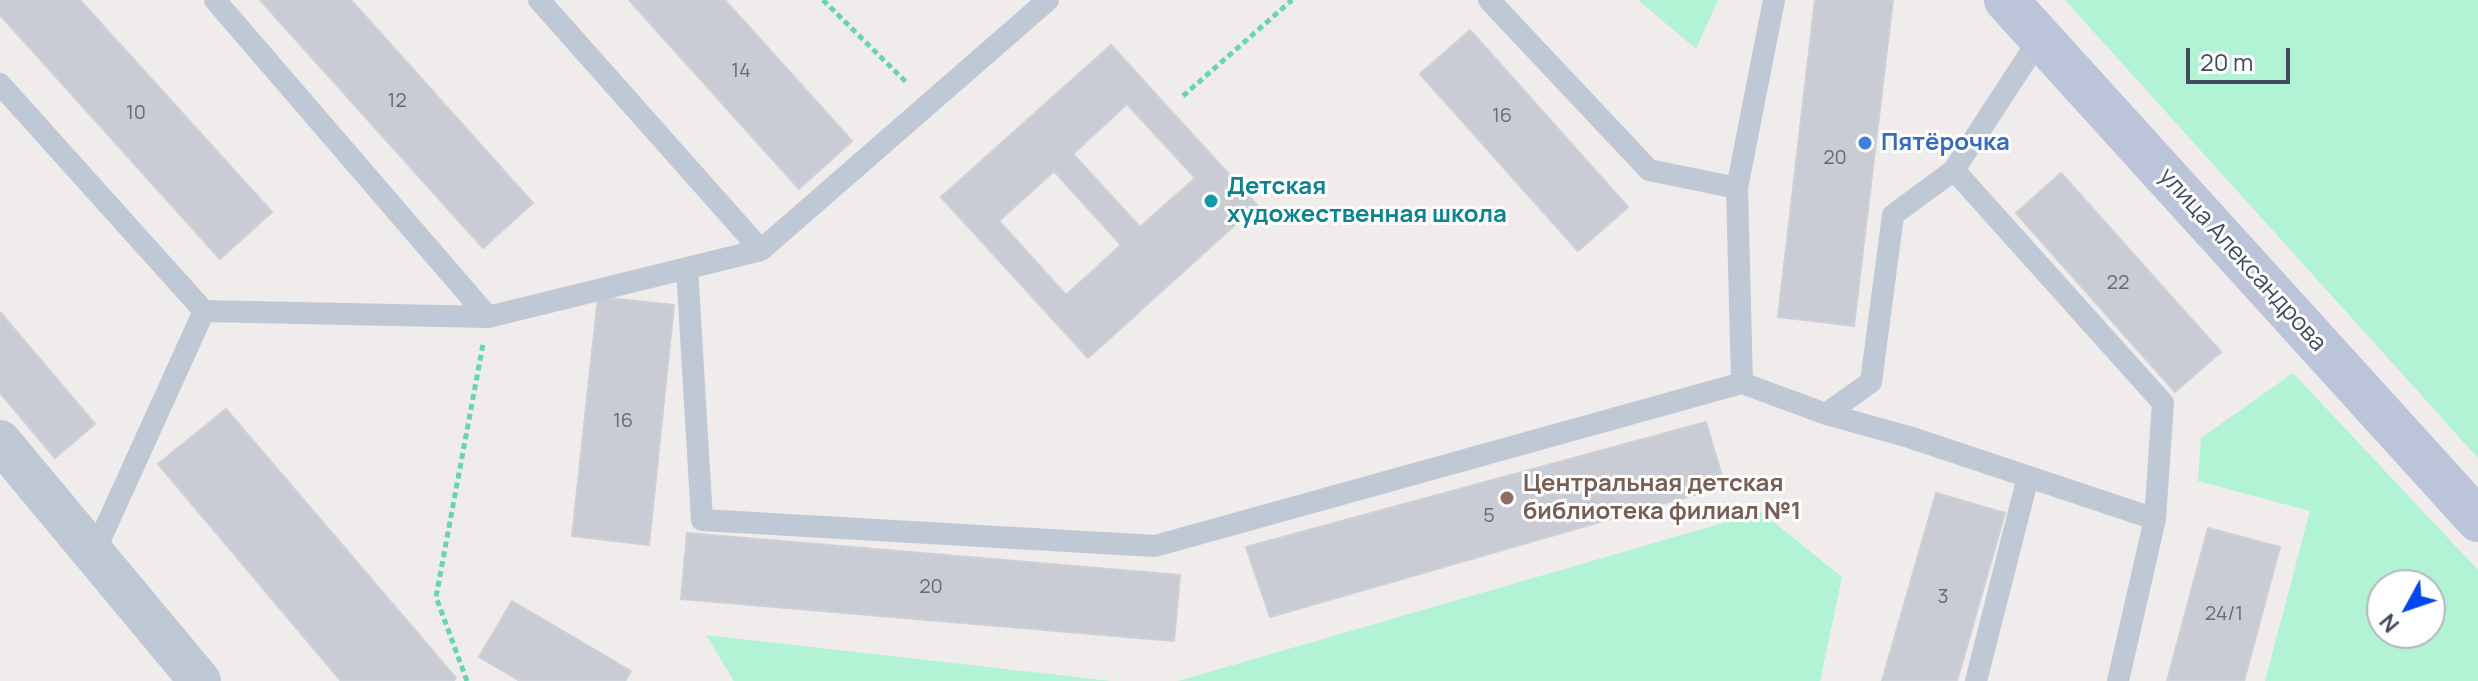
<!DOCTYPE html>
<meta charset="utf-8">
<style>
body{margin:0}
#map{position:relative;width:2478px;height:681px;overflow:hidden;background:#efeceb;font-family:Manrope,sans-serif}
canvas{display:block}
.north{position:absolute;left:2366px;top:569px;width:80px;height:80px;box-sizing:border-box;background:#fff;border:2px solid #b3b7bd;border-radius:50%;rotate:230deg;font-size:22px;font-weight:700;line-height:32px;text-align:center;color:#424b5b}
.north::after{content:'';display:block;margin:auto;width:28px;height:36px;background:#0447f0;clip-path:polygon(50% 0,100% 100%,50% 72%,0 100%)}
.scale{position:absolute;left:2186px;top:48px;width:104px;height:36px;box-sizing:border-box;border:4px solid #424b5b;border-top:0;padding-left:10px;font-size:24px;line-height:28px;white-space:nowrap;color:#424b5b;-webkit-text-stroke:6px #fff;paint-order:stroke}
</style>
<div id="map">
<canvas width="2478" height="681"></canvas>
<div class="north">N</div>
<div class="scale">20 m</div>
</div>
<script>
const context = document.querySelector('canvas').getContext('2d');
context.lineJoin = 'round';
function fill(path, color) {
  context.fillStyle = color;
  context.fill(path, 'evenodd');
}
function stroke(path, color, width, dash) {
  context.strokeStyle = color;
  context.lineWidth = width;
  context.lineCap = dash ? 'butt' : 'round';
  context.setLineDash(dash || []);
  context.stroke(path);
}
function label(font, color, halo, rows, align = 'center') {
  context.font = font + ' Manrope,sans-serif';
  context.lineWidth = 6;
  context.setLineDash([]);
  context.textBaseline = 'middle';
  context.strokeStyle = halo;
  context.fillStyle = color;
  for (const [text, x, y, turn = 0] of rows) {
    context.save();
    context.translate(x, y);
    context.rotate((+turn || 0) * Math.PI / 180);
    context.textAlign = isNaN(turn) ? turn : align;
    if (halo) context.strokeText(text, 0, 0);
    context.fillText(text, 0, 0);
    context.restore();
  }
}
const green = new Path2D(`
 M1638,0H1718L1696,49Z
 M2065,0H2478V458Z
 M2293,373L2478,570V681H2265L2310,511L2198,481L2201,438ZM2382,585H2430V633H2382Z
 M1761,512L1842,577L1820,681H1178Z
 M706,635L1111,681H734Z`);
const building = new Path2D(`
 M0,0H80L272,212L220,259L0,15Z
 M260,0H351L533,203L483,248Z
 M629,0H725L852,141L799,189Z
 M1815,0H1893L1854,326L1778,317Z
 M1470,30L1628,207L1578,251L1420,74Z
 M1111,45L1257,205L1088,358L941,197ZM1127,104L1195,178L1140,227L1073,154ZM1054,171L1121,245L1066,295L999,221Z
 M2061,173L2221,352L2175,392L2016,213Z
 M598,297L674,305L649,545L572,536Z
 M0,312L95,424L55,458L0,393Z
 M226,409L456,678L453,681H341L158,464Z
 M1706,422L1725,486L1270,617L1246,547Z
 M1936,493L2005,513L1957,681H1882Z
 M2208,528L2280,547L2244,681H2167Z
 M687,533L1180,575L1174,641L681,599Z
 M512,601L631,671L625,681H520L479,657Z`);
const path = new Path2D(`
 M823,0L908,84
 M1183,96L1292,0
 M467,681L436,597L483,344`);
const lane = new Path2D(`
 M215,0L488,317
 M539,0L761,250
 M1489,0L1649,170L1737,188
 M0,84L204,311L488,317L761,250L1048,0
 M1954,170L2040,38
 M687,268L702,520L1155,546L1742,383L1826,414L1909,437L2155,519L2118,681
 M1742,383L1737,188L1774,0
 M1826,414L1871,382L1893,215L1954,170L2163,403L2155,519
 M94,553L204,311
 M1976,681L2028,477`);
const street = new Path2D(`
 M0,441L200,681`);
const secondary = new Path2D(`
 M2006,0L2478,520`);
const markers = [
 [1865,143,8,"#3f7fe0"],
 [1211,201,8,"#0f9aa8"],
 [1507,498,8,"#8d6e63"]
];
const numberNames = [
 ["14",741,71],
 ["12",397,101],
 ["10",136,113],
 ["16",1502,116],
 ["20",1835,158],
 ["22",2118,283],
 ["16",623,421],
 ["5",1489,516],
 ["20",931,587],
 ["3",1943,597],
 ["24/1",2224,614]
];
const shopNames = [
 ["Пятёрочка",1881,143]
];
const cultureNames = [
 ["Детская",1227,187],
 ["художественная школа",1227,215]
];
const streetNames = [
 ["улица Александрова",2242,260,48]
];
const educationNames = [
 ["Центральная детская",1523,484],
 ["библиотека филиал №1",1523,512]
];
fill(green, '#b2f3d5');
fill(building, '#c9ccd4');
stroke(building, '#ced0d8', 2);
stroke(path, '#67d5af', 5, [6, 4]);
stroke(lane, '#bfc8d5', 22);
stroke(street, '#bfc8d5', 42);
stroke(secondary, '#bbc4d8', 44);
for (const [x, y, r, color] of markers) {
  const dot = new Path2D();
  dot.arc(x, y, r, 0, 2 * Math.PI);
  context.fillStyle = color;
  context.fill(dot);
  stroke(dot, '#fff', 3);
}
label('20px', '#646b79', null, numberNames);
label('bold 24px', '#366cbe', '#fff', shopNames, 'left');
label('bold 24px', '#0d838f', '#fff', cultureNames, 'left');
label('24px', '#424b5b', '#fff', streetNames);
label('bold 24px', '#785e54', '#fff', educationNames, 'left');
</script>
